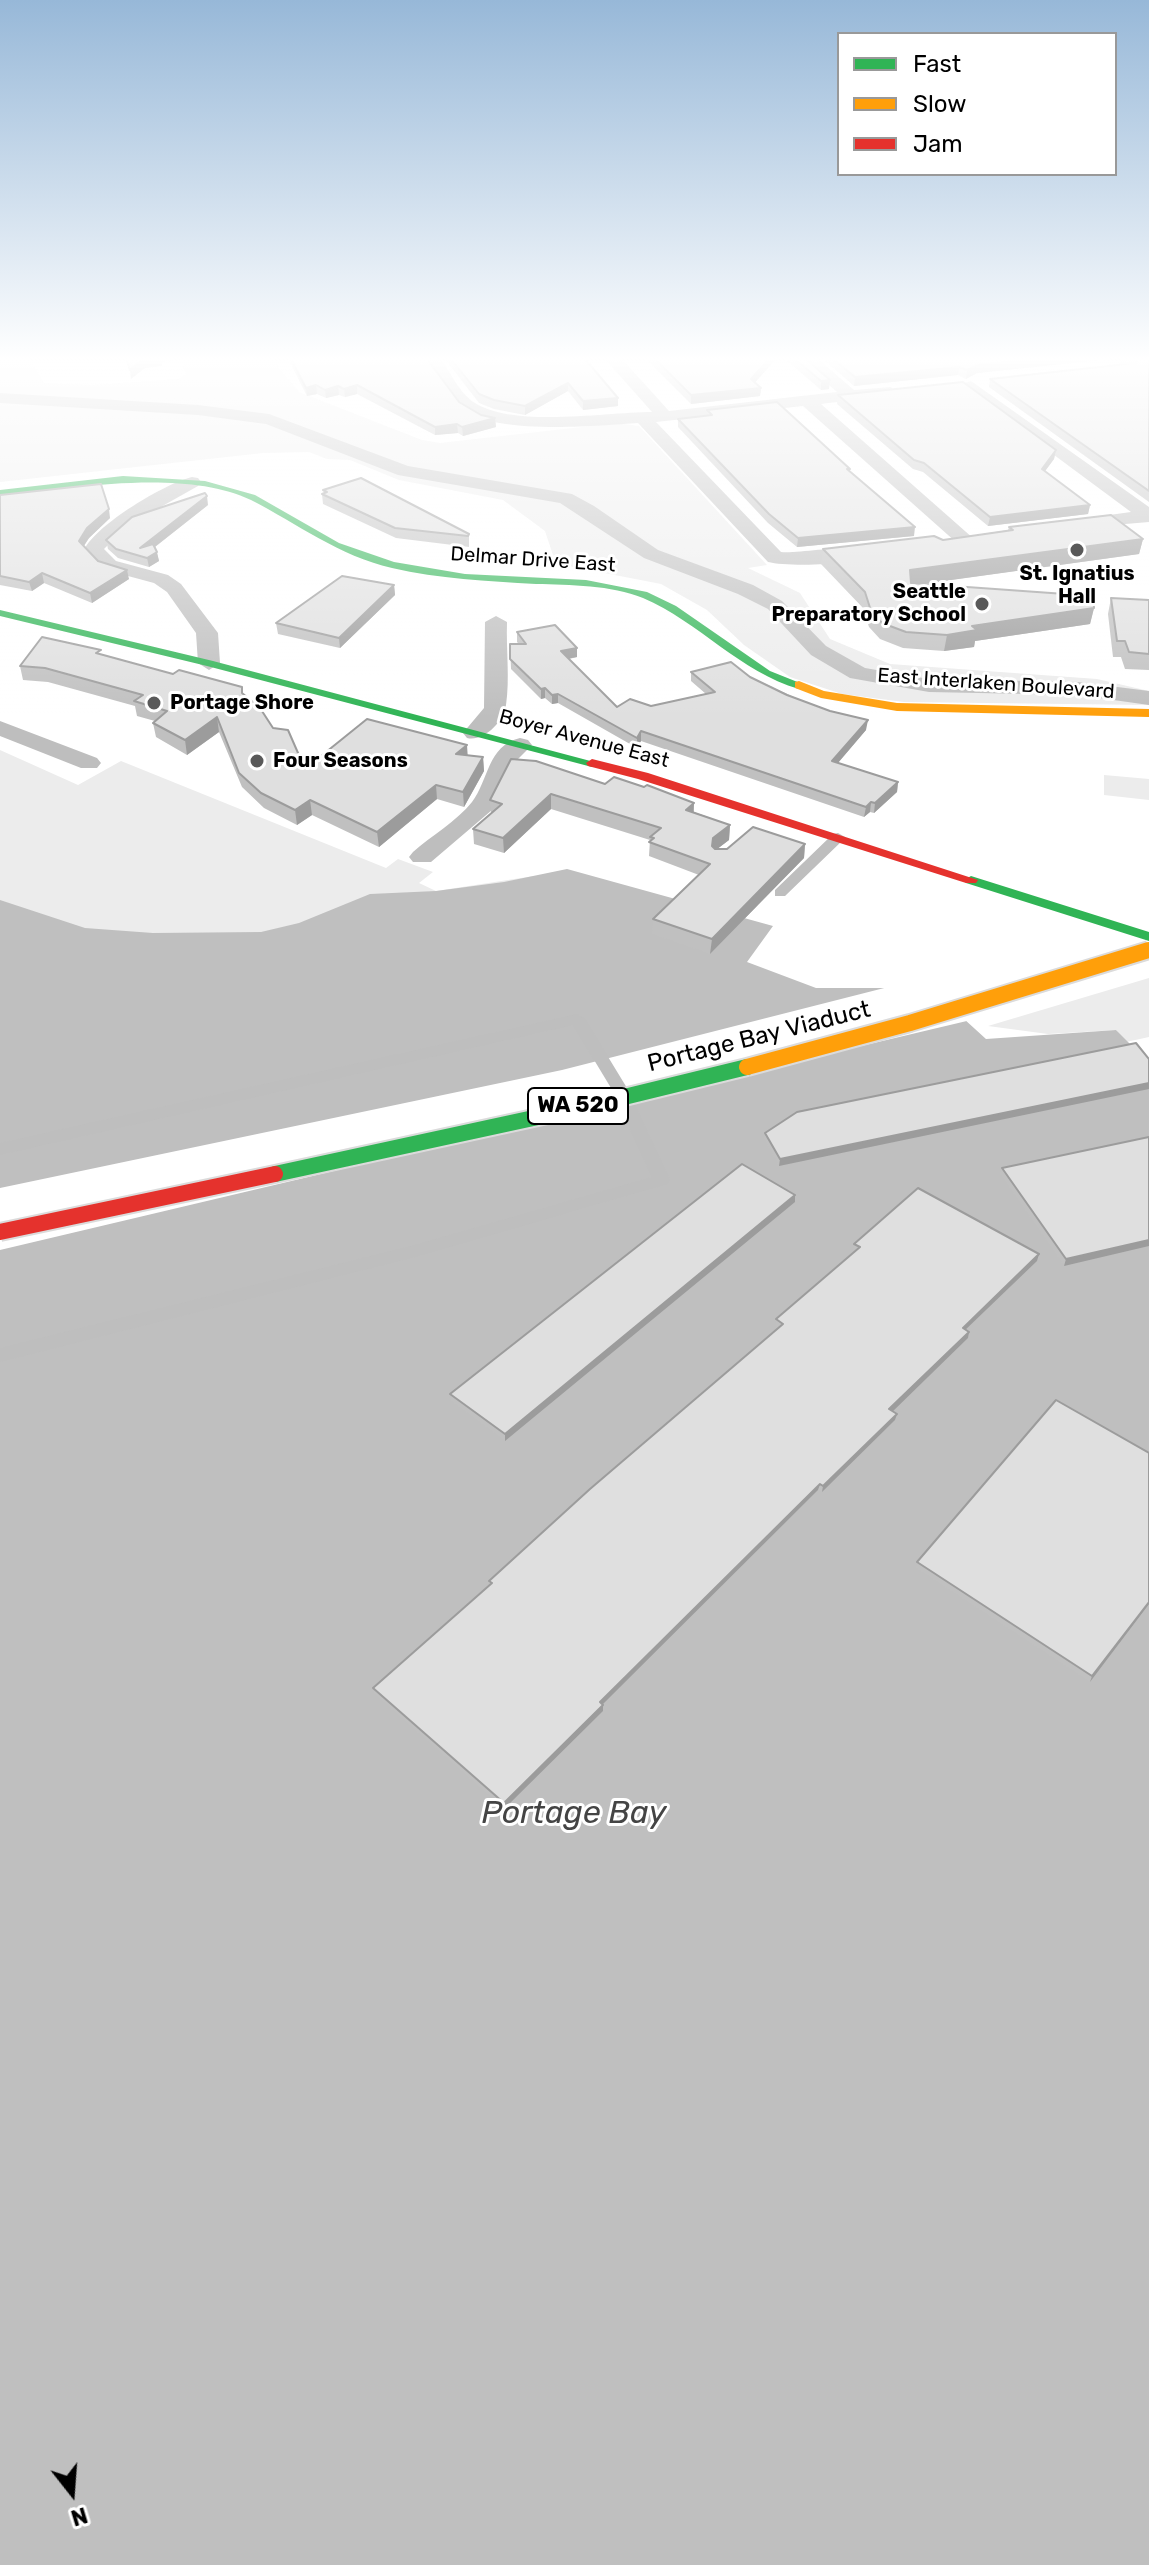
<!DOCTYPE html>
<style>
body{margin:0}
#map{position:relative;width:1149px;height:2565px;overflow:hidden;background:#fff;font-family:Rubik,sans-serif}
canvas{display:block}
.legend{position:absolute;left:837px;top:32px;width:280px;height:144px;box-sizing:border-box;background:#fff;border:2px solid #999;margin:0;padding:10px 14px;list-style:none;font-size:24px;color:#000}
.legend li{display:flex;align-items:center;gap:16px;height:40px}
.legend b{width:40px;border:2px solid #999}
.north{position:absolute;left:32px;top:2453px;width:80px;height:80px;-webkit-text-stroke:6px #fff;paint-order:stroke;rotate:163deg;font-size:22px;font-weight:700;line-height:32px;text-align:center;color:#000}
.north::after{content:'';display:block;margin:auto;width:28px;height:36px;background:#000;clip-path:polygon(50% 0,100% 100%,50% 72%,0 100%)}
</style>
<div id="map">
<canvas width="1149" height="2565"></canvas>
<ul class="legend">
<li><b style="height:10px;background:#30b455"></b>Fast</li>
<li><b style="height:10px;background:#ff9f0a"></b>Slow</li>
<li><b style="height:10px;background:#e5322d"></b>Jam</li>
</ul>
<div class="north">N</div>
</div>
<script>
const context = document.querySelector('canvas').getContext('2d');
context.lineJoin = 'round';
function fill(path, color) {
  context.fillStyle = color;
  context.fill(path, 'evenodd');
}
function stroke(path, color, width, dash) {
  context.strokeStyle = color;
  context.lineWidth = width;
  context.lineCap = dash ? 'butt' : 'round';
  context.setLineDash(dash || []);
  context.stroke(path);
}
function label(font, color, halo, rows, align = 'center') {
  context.font = font + ' Rubik,sans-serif';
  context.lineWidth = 6;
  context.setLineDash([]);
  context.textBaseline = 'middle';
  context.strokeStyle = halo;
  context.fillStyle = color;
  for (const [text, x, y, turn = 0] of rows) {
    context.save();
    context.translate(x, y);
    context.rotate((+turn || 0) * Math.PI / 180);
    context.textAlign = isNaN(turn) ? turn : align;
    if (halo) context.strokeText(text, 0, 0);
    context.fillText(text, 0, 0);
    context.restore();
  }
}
const green = new Path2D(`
 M0,359H30L44,383L90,385L179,379L186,374L180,359H272L299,392L422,440L440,443L617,423L639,426L767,565L748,568L800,593L830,639L890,664L1097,679L1149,691V705L904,702L842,694L790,677L744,645L707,610L661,584L563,565L553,555L545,531L503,500L399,480L350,460L327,459L309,452L263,453L0,482Z
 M0,750L78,785L121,761L386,868L398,859L433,872L419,883L436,891L534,876L0,1160Z
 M1104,775L1149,779V800L1104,795Z
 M1149,978V1037L1126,1042L1116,1030L1048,1034L988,1026Z`);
const water = new Path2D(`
 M567,869L773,926L747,962L816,988H930L986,1039L1116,1030L1149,1063V2565H0V900L85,928L153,933L261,932L299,923L370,894L436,891L504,882Z`);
const pier = new Path2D(`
 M900,984L932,985L971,1020L0,1250V1188L562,1070Z`);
const lane = new Path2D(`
 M838,833L845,837L843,840L785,896H775V890L833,834Z
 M577,1014L585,1019L627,1088L670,1180L668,1184L411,1258L0,1362V1348L411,1246L652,1177L611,1088L573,1025L0,1155V1143Z`);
const street = new Path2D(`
 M425,359H441C451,373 460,394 475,403C514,428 608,412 652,412L605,359H622L669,411L837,392L800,359H818L854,390L891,387L893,391L885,396L821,404L974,539L971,543H957L803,406L656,422L781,552C801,554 866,541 876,552C862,566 788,567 768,562L638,423C596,426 495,435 461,409C445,397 436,375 425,359Z
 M1122,359L1149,360V369L1140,372L1121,367L1119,364Z
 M971,381L1149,507V522L1066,529L1063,525L1066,521L1131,512L965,389L963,386L965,383Z
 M0,393L198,405L269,414L408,466L572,494L594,506L658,550L753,585L782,601L826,646L865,668L929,679L1078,682L1149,691V705L1078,695L929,692L850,678L811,655L768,609L738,594L644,558L560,503L398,475L266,424L198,415L0,403Z
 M192,477L198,478L201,482L198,486L127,526L104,549L116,561L168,575L181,584L218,633L220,663L209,670L198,663L196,633L167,592L154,583L102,569L84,550C97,524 164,484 192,477Z
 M496,616L507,622C506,649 510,679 506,705C504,722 483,742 467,738L463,733L484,708L485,622Z
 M0,721L97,758L101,763L97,768H81L0,736Z
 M520,738L528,740L532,745L513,764L492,810L431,862H413L409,857L413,852C431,836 457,821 472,802C489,780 487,746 520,738Z`);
const fast = new Path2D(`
 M123,476L205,481L255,495L339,543L394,562L465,574L586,580L647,592L676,606L770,671L805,685L799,689C740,672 699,622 643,598C611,585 570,585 536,584C487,581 439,579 392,568C339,556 298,524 251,500C185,468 71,488 0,496V490Z
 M0,610L213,661L598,763L592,767L207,666L0,616Z
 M971,876L1149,932V941L966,883L964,880Z`);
const slow = new Path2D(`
 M799,681L824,691L897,703L1149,709V717L897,711L821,698L795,688V682Z`);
const jam = new Path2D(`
 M592,759L648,773L978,880L976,883H966L638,779L588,766L586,763Z`);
const fastBridge = new Path2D(`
 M275,1174L575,1109L747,1067`);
const slowBridge = new Path2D(`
 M747,1067L910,1023L1149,950`);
const jamBridge = new Path2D(`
 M0,1232L275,1174`);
const wall = new Path2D(`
 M288,359H427L459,402L481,415L495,418L496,427L463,436L458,433L435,435L357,394L345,397L339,395L326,398L317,394L307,396Z
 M445,359H585L618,398V406L583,410L568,391L525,415L494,409L479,403Z
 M646,359H776L755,382L761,388L760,396L691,404Z
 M785,359H806L829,389L821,390Z
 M823,359H1110L977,373L966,379L958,375L854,386Z
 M1134,359H1149V502L989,387L990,379L1136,363V360Z
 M838,395L1056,450L1054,459L1045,471L1090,505L1088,514L988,526L923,472L913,469L837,404Z
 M707,410L850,472L914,536L797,547L768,523L678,427V419L706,415Z
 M323,490L469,534V547L396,538L323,504L322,494L324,493Z
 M0,495L110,518L89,538L84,546L98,561L129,579L92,603L44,583L32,591L0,585Z
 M208,505L155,547L159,561L149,567L118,558L108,549L106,540Z
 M1009,527L1143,539L1139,554L921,584L1094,608L1090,624L975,641L974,647L944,651L903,648L880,639L869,627L863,608L821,564L823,549L943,540L1008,530Z
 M394,585L395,595L340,648L278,634L276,623Z
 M1111,598L1149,600V670L1125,669L1121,657H1113L1108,614Z
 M517,632L577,648V657L569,659L617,707L651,706L706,694L691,681V672L750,677L866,730L838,763L898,782L897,792L874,813L870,812L864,817L641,741L637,748L558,703L552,704L545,698L541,699L511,669L510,644H519L517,642Z
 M102,655L243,694L273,728L305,769L467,745V755L483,757L484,771L464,807L437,799L379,847L312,815L297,825L264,808L242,787L219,732L187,755L156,737L153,723L155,721L137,716L135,706L48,682L23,680L20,666Z
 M605,784L694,803V812L730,825L729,840L717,849L805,844L804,858L710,954L652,934L653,919L699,875L649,856L650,840L551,809L504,853L474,844L473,829L491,813L490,800Z
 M1149,1059V1089L779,1166L764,1139L765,1133Z
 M1149,1137V1246L1064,1266L1000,1174L1002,1168Z
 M795,1195V1202L505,1441L451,1401L450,1394Z
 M854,1244L1037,1261L966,1330L969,1332L968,1338L893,1411L895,1420L822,1492L818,1490L603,1705V1711L504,1809L374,1694L373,1688L489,1586V1581L778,1328L776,1326V1319L855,1251L853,1250Z
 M917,1562L1149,1604L1090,1682L916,1568Z`);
const shadedWall = new Path2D(`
 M143,359H172V361L162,362V366L145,368L131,379L130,370Z
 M769,359H776L751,387V379Z
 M1032,359H1110L977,373L966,379L967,370L978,365Z
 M959,367L958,375L854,386L855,377Z
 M830,380L829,389L821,390V381Z
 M568,383V391L525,415V406Z
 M316,385L317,394L307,396L306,388Z
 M357,385V394L345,397L344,389Z
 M338,386L339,395L326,398L325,390Z
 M761,388L760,396L691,404V395Z
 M618,398V406L583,410V401Z
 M495,418L496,427L463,436L462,427Z
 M457,424L458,433L435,435V427Z
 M1056,450L1054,459L1040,478L1042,469Z
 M207,496L208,505L142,557L140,548Z
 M1090,505L1088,514L988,526L990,517Z
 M109,509L110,518L89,538L81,550L79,541L87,528Z
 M915,527L914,536L797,547L798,538Z
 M1143,539L1139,554L908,586L910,570Z
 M157,552L159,561L149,567L147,558Z
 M127,570L129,579L92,603L90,593Z
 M42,573L44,583L32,591L29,582Z
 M394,585L395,595L340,648L339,638Z
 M1094,608L1090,624L975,641L974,647L944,651L947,635L972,626Z
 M577,648V657L561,660V651Z
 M545,688V698L541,699V689Z
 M558,694V703L552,704V695Z
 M217,717L219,732L187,755L185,740Z
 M868,720L866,730L831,771L832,761Z
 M641,731V741L637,748V738Z
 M467,745L468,760L456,754Z
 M483,757L484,771L464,807L463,792Z
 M898,782L897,792L874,813L875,803Z
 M436,785L437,799L379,847L377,832Z
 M551,794V809L504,853L503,838Z
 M310,800L312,815L297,825L295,810Z
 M871,802L870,812L864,817L866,807Z
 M694,803L693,817L686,810Z
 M730,825L729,840L712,853L713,838Z
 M805,844L804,858L710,954L712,939Z
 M1149,1083V1089L779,1166L780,1159Z
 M795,1195V1202L505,1441V1434Z
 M1149,1240V1246L1064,1266L1066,1259Z
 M1039,1254L1037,1261L961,1334L963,1328Z
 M969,1332L968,1338L888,1416L889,1409Z
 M897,1414L895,1420L822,1492L823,1486Z
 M820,1484L818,1490L599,1708L600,1702Z
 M1149,1602V1604L1090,1682L1092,1676Z
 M603,1705V1711L504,1809V1803Z`);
const building = new Path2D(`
 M126,359H143L130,370Z
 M291,359H427L459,402L481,415L495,418L462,427L457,424L435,427L357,385L344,389L338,386L325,390L316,385L306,388Z
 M451,359H585L618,398L583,401L568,383L525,406L494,400L479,394Z
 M655,359H769L751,379L761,388L691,395Z
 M795,359H806L830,380L821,381Z
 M833,359H1032L978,365L967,370L959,367L855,377Z
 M1137,359H1149V491L990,379L1136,363Z
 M963,382L1056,450L1042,469L1090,505L990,517L924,463L914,460L838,395Z
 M777,402L850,469H847L915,527L798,538L769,514L678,419L712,415L707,410Z
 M361,478L469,534L468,536L395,528L322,494L327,492L323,490Z
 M101,484L109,509L87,528L79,541L98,561L127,570L90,593L42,573L29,582L0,576V495Z
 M205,493L207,496L140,548L153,544L157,552L147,558L116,549L106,540L132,517Z
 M1111,515L1143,539L910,570L911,583L1093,596L1094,608L972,626L977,630L947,635L906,632L882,623L871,611L865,592L823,549L934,536L943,540L1013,530L1009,527Z
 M342,576L394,585L339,638L276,623Z
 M1111,598L1149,600V654L1129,652L1125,641H1117Z
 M555,625L577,648L561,651L617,707L630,699L651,706L715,692L691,672L731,662L750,677L787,695L830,711L868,720L832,761L898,782L875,803L871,802L866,807L641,731L637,738L558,694L552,695L545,688L541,689L510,659V644H526L517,632Z
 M42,637L101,650L96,653L173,674L179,670L242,687V693L260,708L273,728L288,730L305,769L367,719L467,745L456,754L483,757L463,792L436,785L377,832L310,800L295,810L261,793L239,773L217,717L185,740L153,723L167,711L134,701L143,695L45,668L20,666Z
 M511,759L536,761L605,784L614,777L644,787L647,785L694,803L686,810L730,825L713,838L712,846L715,849H727L753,827L805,844L712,939L653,919L710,864L649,842L654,838L650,837L661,828L551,794L503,838L473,829L502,804L490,800Z
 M1136,1043L1149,1059V1083L780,1159L765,1133L797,1112Z
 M1149,1137V1240L1066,1259L1002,1168Z
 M742,1164L795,1195L505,1434L450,1394Z
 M918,1188L1039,1254L963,1328L969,1332L889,1409L897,1414L823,1486L820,1484L600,1702L603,1705L504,1803L373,1688L492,1583L489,1581L590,1489L783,1324L776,1319L860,1247L854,1244Z
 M1056,1400L1149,1453V1602L1092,1676L917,1562Z`);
const markers = [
 [1077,550,8,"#595959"],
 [982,604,8,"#595959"],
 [154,703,8,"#595959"],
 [257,761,8,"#595959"]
];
const farStreetnames = [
 ["Delmar Drive East",533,560,4],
 ["East Interlaken Boulevard",996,684,4],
 ["Boyer Avenue East",584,739,15]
];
const farPoinames = [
 ["St. Ignatius",1077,574,"center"],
 ["Hall",1077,597,"center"],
 ["Seattle",966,592,"right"],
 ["Preparatory School",966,615,"right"],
 ["Portage Shore",170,703],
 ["Four Seasons",273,761]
];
const shields = [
 [578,1106,100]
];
const shieldNames = [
 ["WA 520",578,1106]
];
const streetNames = [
 ["Portage Bay Viaduct",759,1037,-14]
];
const nearWaternames = [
 ["Portage Bay",574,1814]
];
fill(green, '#ececec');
fill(water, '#bfbfbf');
fill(pier, '#fff');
fill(lane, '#bebebe');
fill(street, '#bebebe');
fill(fast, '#30b455');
fill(slow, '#ff9f0a');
fill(jam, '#e5322d');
stroke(fastBridge, '#dbdbdb', 20, []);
stroke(slowBridge, '#dbdbdb', 20, []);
stroke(jamBridge, '#dbdbdb', 20, []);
stroke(fastBridge, '#30b455', 16);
stroke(slowBridge, '#ff9f0a', 16);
stroke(jamBridge, '#e5322d', 16);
fill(wall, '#c0c0c0');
fill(shadedWall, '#9c9c9c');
fill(building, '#dfdfdf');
stroke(building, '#9c9c9c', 2);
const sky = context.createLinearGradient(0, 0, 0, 718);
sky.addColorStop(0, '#97b8d8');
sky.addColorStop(0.5, '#fff');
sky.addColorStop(1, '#ffffff00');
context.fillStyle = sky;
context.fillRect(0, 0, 1149, 718);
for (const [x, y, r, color] of markers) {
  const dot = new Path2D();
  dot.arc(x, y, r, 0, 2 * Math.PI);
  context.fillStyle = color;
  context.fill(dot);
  stroke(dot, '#fff', 3);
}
label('20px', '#000', '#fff', farStreetnames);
label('bold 20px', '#000', '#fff', farPoinames, 'left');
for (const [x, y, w] of shields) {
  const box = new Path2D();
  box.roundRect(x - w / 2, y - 18, w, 36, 6);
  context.fillStyle = '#fff';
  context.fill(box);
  stroke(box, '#000', 2);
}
label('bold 22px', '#000', null, shieldNames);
label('24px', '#000', '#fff', streetNames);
label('italic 32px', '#444', '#fff', nearWaternames);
</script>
